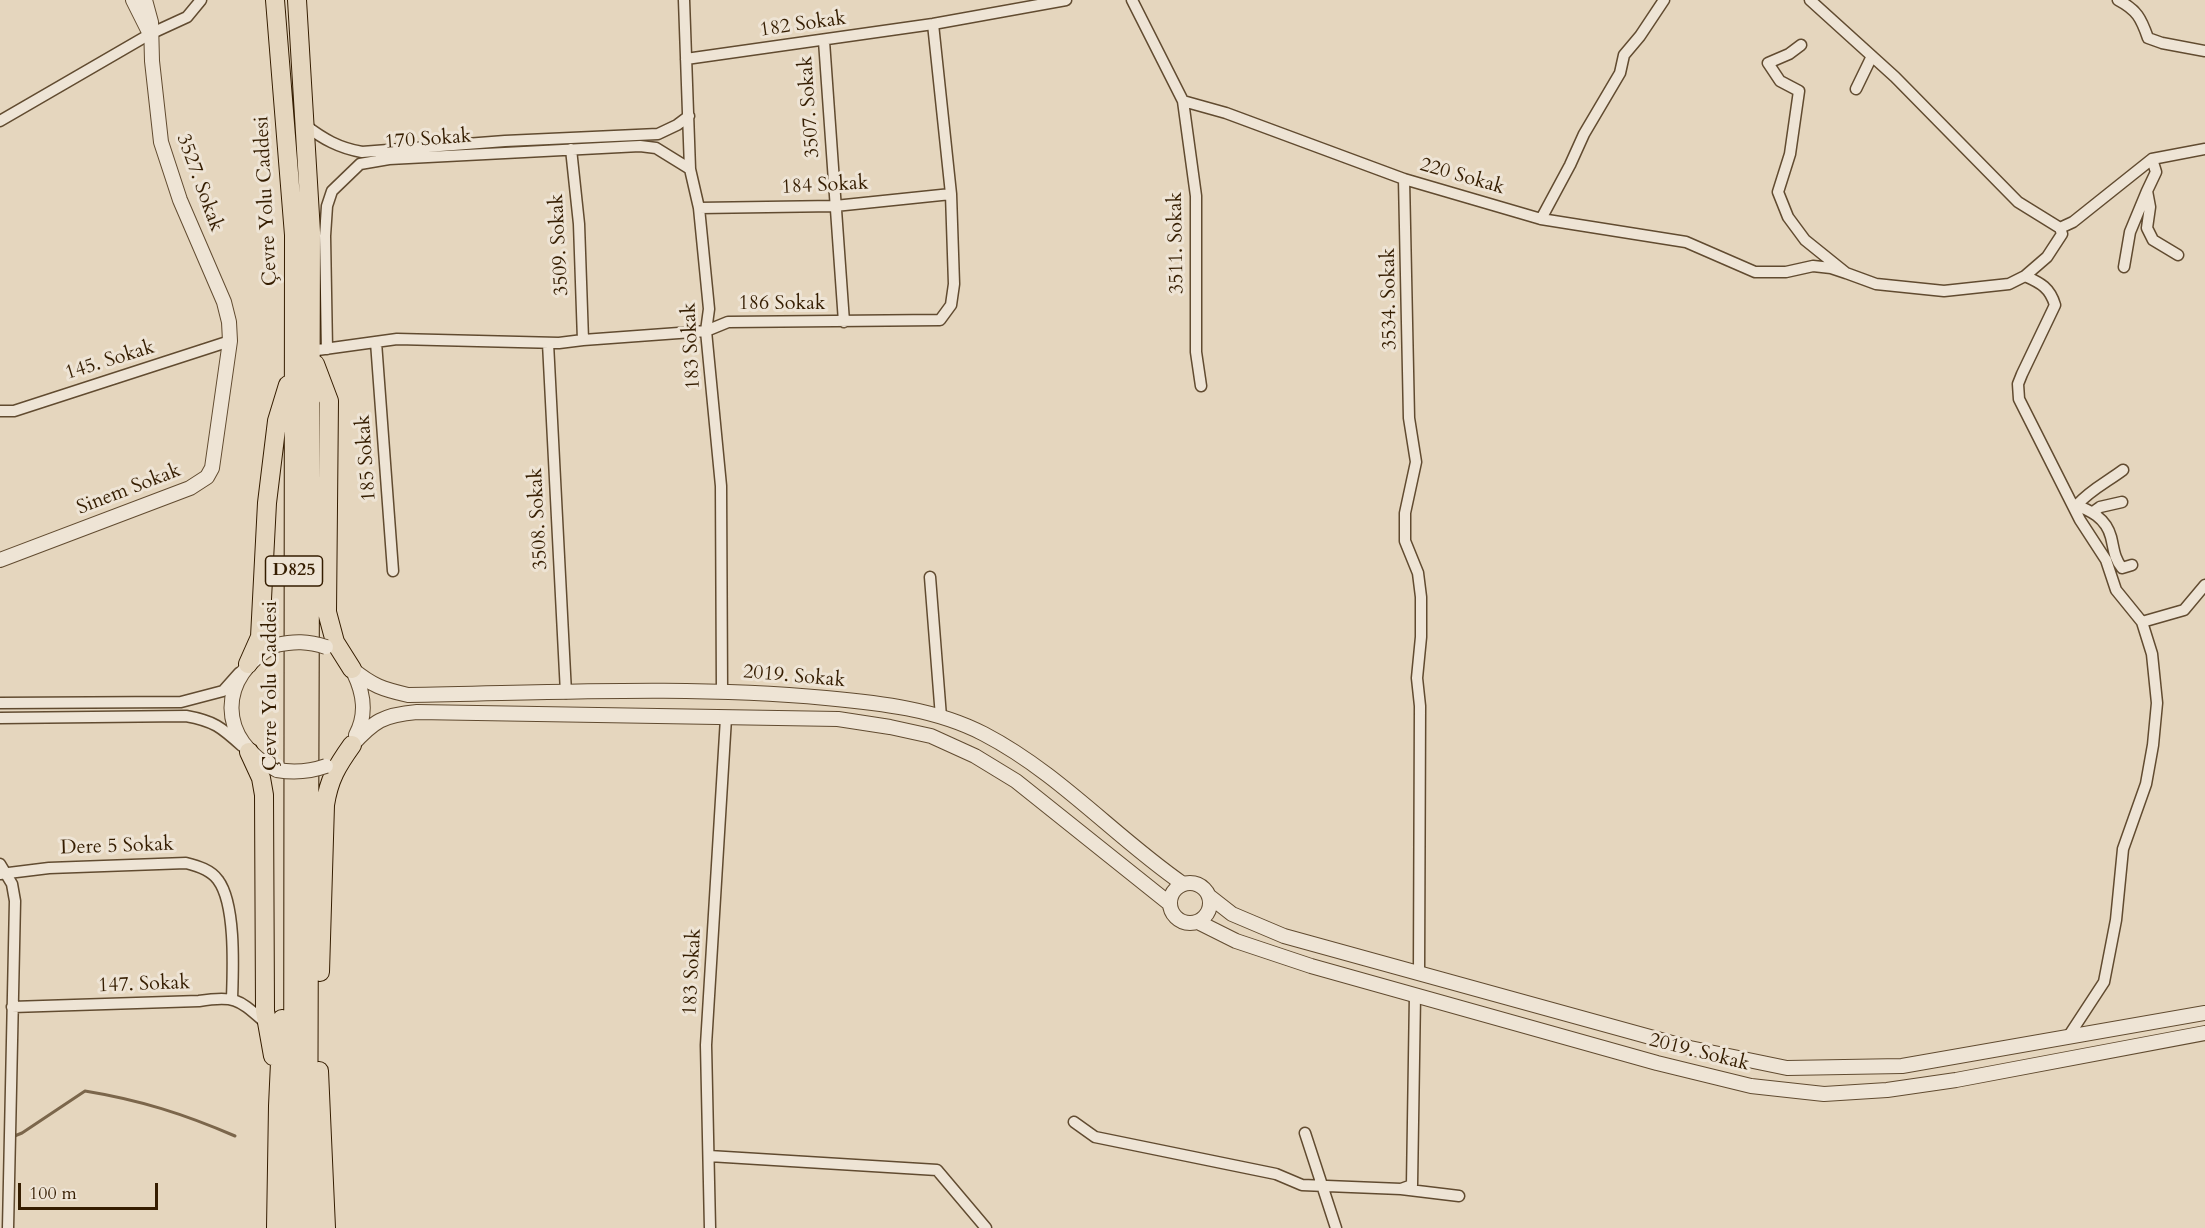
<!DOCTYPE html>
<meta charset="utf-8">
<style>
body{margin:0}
#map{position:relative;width:2205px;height:1228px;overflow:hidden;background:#e5d6be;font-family:Cardo,serif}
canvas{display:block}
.scale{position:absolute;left:18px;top:1183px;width:140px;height:27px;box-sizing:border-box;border:3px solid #351d00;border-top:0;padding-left:8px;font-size:18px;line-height:21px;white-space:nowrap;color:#351d00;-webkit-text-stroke:4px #eee4d5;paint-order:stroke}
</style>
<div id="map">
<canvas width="2205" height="1228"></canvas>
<div class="scale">100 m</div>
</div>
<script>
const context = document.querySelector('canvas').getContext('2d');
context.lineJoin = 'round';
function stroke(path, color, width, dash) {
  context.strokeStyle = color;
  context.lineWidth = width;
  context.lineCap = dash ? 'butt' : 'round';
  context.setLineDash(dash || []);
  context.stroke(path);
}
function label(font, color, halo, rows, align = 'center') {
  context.font = font + ' Cardo,serif';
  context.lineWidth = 6;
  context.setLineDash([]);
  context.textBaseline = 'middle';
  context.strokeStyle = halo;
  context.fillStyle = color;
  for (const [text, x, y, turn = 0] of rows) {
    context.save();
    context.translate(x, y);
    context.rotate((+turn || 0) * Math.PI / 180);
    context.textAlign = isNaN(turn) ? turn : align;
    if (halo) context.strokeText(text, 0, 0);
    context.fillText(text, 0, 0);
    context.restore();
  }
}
const stream = new Path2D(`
 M12,1137L22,1133L85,1091C140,1100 184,1114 235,1136`);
const minor = new Path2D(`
 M684,0L690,169L699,208L709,309L706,331L721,486L722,691
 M1132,0L1183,101L1196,196V352L1201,386
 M1810,0L1895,77L2018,202L2060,228L2073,222L2152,159L2205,149
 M2118,0C2137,10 2141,18 2148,38L2162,43L2205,51
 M824,41L844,322
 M1801,45L1789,54L1768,63L1780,81L1799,91L1790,154L1778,192L1788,217L1805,240L1846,273L1876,284L1944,291L2009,284L2025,276L2047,257L2062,234L2060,228
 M686,59L933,24L1066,0
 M1856,89L1872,56
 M1183,101L1226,113L1404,179L1541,219L1686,242L1755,272H1786L1813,266L1831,268L1846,273
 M0,121L150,34L187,17L201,0
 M305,125C323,139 339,148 362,152L505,141L658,134L677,125L689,116
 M571,149L579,224L583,340
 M2152,159L2156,172L2147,191L2150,207L2147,228L2153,240L2178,255
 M1404,179L1409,418L1416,462L1405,513V541L1418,573L1421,597V637L1417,678L1420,706L1419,972
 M699,208L835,206L951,194
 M1541,219L1570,165L1584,134L1620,73L1624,55L1640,36L1664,0
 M2124,267L2130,232L2147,191
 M2025,276C2041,283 2050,288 2055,305L2022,374L2018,384L2019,399L2080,520L2106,560L2116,590L2142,622L2152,654L2157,703L2153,745L2146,784L2123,849L2116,920L2104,982L2068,1037
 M376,342L393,571
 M548,343L566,693
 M327,349L325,236L327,206L332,191L360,164L389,159L640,146L656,148L690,169
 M310,351L397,339L559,343L583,340L706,331L728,322L940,320L951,305L954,284L951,194L933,24
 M0,411H14L230,341
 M2073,504C2090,510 2106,518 2111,537C2114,549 2114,558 2122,568L2132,565
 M2077,505C2090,490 2107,482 2123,470
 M2093,512L2100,507L2122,502
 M930,577L941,717
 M2142,622L2184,610L2205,585
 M0,703L181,702L223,691L239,673
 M0,718L186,716C214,721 221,727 242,746
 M0,864L12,884L15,901L8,1228
 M0,874L49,868L186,863C198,866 211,870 218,880C236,904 233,969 232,999
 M12,1007L199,1001C237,995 239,1000 267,1024
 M1074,1122L1095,1137L1276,1174L1302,1185L1401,1189L1412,1185L1415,995
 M1305,1133L1336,1228
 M709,1156L937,1170L986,1228
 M1401,1189L1459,1196
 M710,1228L706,1045L726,718`);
const tertiary = new Path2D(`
 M133,0L148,30
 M0,560L190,488L207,477L212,468L230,341L229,322L224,302L180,200L161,142L152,61L151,22L145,0
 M276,645C216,675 217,742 277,770
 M352,669C373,686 382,689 408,695C548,693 687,685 826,698C880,703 936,709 984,734C1059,773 1115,837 1183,884
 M354,673C364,694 367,714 356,735
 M352,745C374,721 383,715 417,712L838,719L890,727L931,736L975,756L1016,781L1170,904
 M1170 903a20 20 0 1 1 40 0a20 20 0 1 1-40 0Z
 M1209,896L1232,914L1284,936L1690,1048L1787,1068L1902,1066L2205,1013
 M1198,922L1236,941L1311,966L1657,1063L1751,1086L1824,1094L1887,1090L1956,1080L2205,1033`);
const trunk = new Path2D(`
 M275,0L294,235L293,1228
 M297,0L311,232L308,1228
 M315,364L329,401L327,612L335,642L352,669
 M248,664L260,637L267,503L277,421L288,385
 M249,752L261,778L264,795L265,1011L273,1056
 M320,972L325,805C329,779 337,766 352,745
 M319,1071L326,1228
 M276,1228L278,1106L282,1019`);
const tertiaryBridge = new Path2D(`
 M276,645C294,641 308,641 326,647
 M277,770C295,773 309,772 326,766`);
const shields = [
 [294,571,57]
];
const shieldNames = [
 ["D825",294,571]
];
const streetNames = [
 ["182 Sokak",803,25,-8],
 ["3507. Sokak",810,107,-94],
 ["170 Sokak",428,140,-4],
 ["220 Sokak",1462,177,16],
 ["3527. Sokak",199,183,70],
 ["184 Sokak",825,186,-3],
 ["Çevre Yolu Caddesi",267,201,-93],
 ["3511. Sokak",1177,243,-91],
 ["3509. Sokak",560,245,-93],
 ["3534. Sokak",1390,299,-91],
 ["186 Sokak",782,304],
 ["183 Sokak",692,346,-93],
 ["145. Sokak",110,361,-17],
 ["185 Sokak",367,458,-94],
 ["Sinem Sokak",129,490,-21],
 ["3508. Sokak",539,519,-93],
 ["2019. Sokak",794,677,5],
 ["Çevre Yolu Caddesi",271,686,-90],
 ["Dere 5 Sokak",117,847,-2],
 ["183 Sokak",693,972,-87],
 ["147. Sokak",144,985,-2],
 ["2019. Sokak",1699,1053,14]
];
stroke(stream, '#7b664b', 3);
stroke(minor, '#614b30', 13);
stroke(tertiary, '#614b30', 16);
stroke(trunk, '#351d00', 20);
stroke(minor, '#eee4d5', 10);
stroke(tertiary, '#eee4d5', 14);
stroke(trunk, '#e5d6be', 18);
stroke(tertiaryBridge, '#614b30', 16, []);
stroke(tertiaryBridge, '#eee4d5', 14);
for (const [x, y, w] of shields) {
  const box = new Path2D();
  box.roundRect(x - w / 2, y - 15, w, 30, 4.5);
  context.fillStyle = '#eee4d5';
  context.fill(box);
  stroke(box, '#351d00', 1.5);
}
label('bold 18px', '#351d00', null, shieldNames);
label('20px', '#351d00', '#eee4d5', streetNames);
</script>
